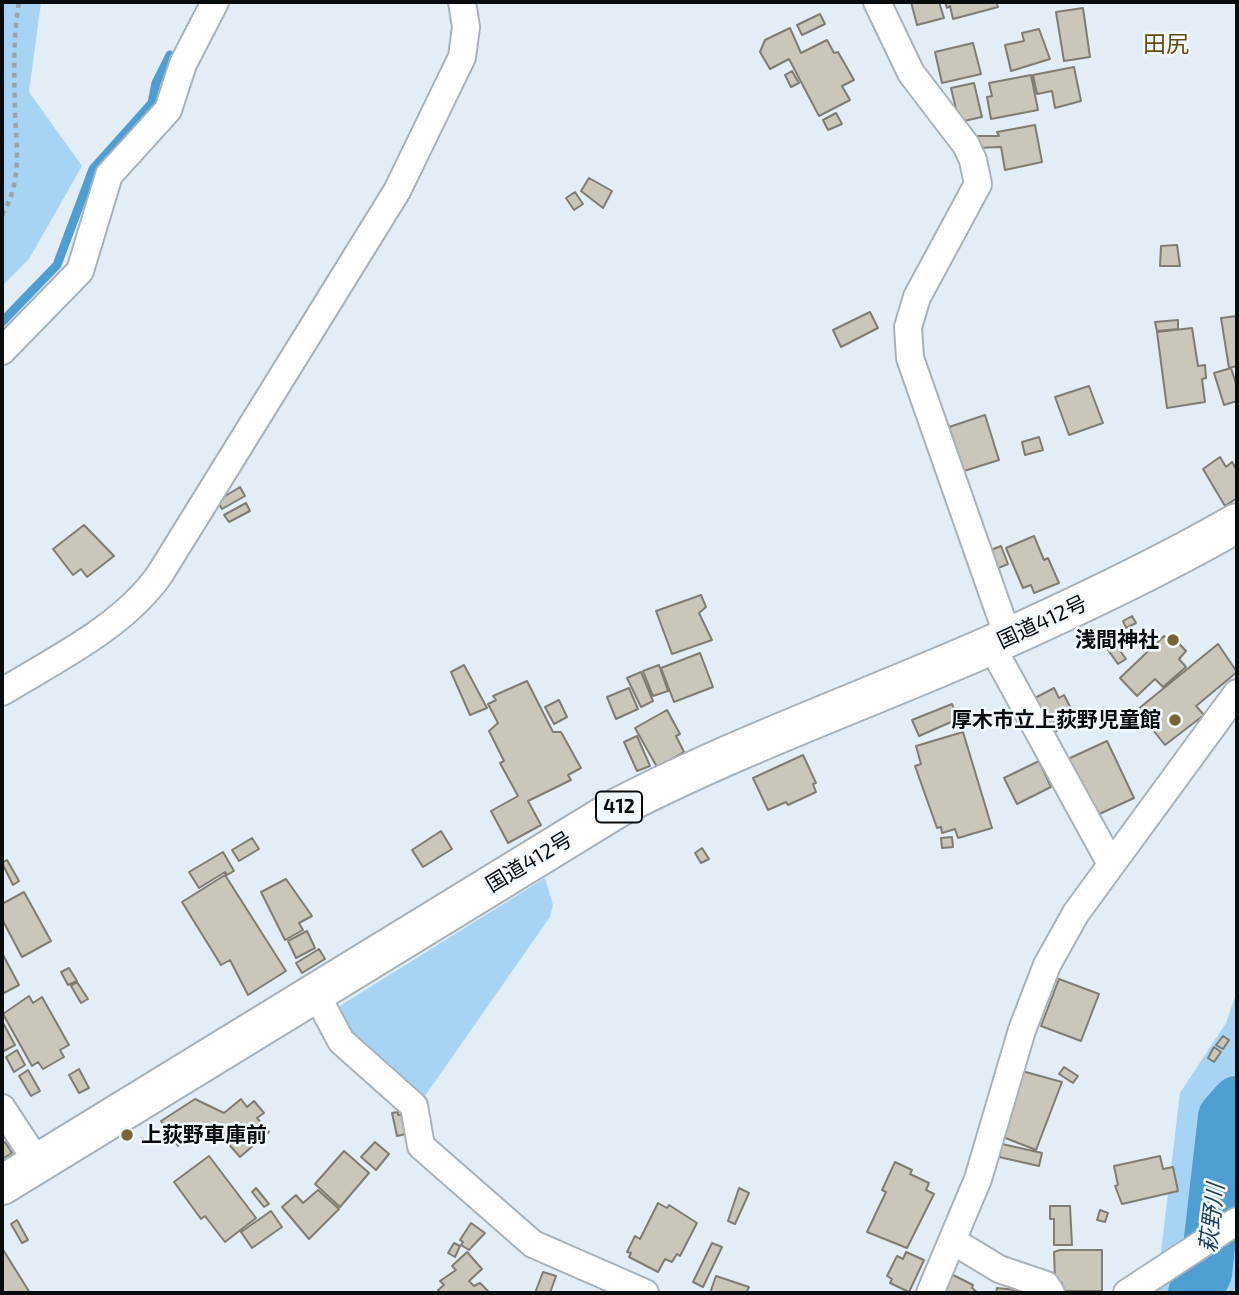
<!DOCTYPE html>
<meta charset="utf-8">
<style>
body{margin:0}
#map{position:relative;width:1239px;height:1295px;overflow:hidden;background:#e2edf6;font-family:"Exo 2",sans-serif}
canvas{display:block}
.frame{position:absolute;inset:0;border:4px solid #090c0f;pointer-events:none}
</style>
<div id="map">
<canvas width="1239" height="1295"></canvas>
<div class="frame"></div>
</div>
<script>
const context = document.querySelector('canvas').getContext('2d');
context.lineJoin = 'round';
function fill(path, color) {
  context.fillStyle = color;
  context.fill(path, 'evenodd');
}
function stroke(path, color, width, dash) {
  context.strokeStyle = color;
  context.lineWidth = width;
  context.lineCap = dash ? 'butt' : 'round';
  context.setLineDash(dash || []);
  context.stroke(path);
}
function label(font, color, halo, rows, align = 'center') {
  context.font = font + ' "Exo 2","Noto Sans JP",sans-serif';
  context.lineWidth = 5;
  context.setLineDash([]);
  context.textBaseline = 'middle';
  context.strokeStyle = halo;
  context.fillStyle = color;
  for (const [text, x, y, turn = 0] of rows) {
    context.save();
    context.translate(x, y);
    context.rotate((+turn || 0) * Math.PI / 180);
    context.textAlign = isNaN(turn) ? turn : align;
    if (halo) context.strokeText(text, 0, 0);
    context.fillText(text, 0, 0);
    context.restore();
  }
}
const green = new Path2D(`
 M2,2H41L29,92L82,166L29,259L2,286Z
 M545,878L553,905L550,917L420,1103L347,1037L338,1007Z
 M1237,991V1293H1156L1180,1093L1226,1023Z`);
const stream = new Path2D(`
 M2,322L57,265L93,169L152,103L156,83L170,55`);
const river = new Path2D(`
 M1194,1293L1206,1273L1224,1117L1237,1102`);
const building = new Path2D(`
 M911,2H939L944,18L917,25Z
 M945,2H996L998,7L953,19L950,6L947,8Z
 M1083,8L1090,57L1064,61L1056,12Z
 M820,14L825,24L802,35L797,25Z
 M790,28L801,53L827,40L834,53L838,52L854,80L842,86L850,100L819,116L789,59L770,69L760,52L765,40Z
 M1039,29L1050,59L1011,71L1005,45L1024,41L1022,33Z
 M973,43L981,74L942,83L935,52Z
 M1074,67L1081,101L1055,108L1052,91L1037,94L1033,75Z
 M792,71L799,83L791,87L785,75Z
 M1031,75L1038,110L991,119L987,97L992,96L989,83Z
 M974,83L982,117L959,122L951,88Z
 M836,113L842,124L828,130L823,120Z
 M1035,125L1042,162L1005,170L1001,147L977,148L975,136H999L997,132Z
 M589,178L612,191L603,208L581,191Z
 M575,192L583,204L574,210L566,198Z
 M1177,245L1180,266H1160L1161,246Z
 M870,312L878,328L841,347L833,330Z
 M1237,316V366L1229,368L1221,318Z
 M1178,320V329L1157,331L1155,322Z
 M1192,328L1198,366L1205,365L1206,378L1202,379L1205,402L1167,408L1157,332Z
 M1231,368L1237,387V401L1224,405L1214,373Z
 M1089,386L1103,423L1069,435L1055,397Z
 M985,415L999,460L964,471L949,427Z
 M1039,437L1043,450L1025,455L1022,442Z
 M1220,457L1226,467L1232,462L1237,470V498L1225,506L1203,469Z
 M240,487L245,496L222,509L217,501Z
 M246,503L250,511L229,522L224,515Z
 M84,525L114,556L87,577L81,569L73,575L53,549Z
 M1034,536L1044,560L1048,558L1059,583L1034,593L1031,585L1023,588L1006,548Z
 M1001,546L1008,564L991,571L983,553Z
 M701,595L706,607L699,613L712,640L672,654L656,611Z
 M1132,616L1136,623L1126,628L1123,621Z
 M1164,636L1169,641L1173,637L1186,651L1179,659L1186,667L1163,687L1155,679L1137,696L1120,678Z
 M1218,644L1237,672L1196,706L1204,715L1165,745L1137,710Z
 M1116,645L1126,659L1118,664L1108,650Z
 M700,653L713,687L674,702L661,668Z
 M464,665L487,708L470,715L451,672Z
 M659,665L668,691L653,696L643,671Z
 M641,672L653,701L641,707L627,678Z
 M527,681L553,732H561L581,768L568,775L571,780L528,801L541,825L508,843L491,811L518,796L500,763L504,761L489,731L498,723L488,704L496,700L493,696Z
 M629,688L638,709L616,719L607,697Z
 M1054,688L1059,698L1064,695L1077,720L1051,734L1033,699Z
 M559,700L567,717L554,724L545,707Z
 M952,704L958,719L919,736L912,720Z
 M667,710L680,734L676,736L684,752L657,767L635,728Z
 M963,732L992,828L958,838L955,829L942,833L941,827L937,828L915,766L921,764L916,746Z
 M637,736L650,766L637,771L624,742Z
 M1107,741L1134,798L1095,816L1068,759Z
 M803,755L816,783L813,784L816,792L788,805L786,802L768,810L753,778Z
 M1039,761L1051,787L1017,804L1004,778Z
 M441,831L452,849L423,867L412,850Z
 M952,837L953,847L942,848L941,838Z
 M252,838L259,849L239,861L232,850Z
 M702,848L709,859L701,863L695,853Z
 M223,852L234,871L227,875L225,872L199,888L189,872Z
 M7,860L19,881L13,885L2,863Z
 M225,875L286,971L248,995L230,960L221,965L182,902Z
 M286,879L312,916L299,923L303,930L285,940L261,892Z
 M24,892L51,941L22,957L2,919V904Z
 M307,931L315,948L296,958L288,941Z
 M319,949L325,959L302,973L296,963Z
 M2,953L19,985L2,994Z
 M69,968L77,981L68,985L61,972Z
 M1059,979L1099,994L1081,1041L1041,1026Z
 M77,982L88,999L81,1003L71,986Z
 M29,996L33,1003L42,997L69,1045L60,1050L64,1057L43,1069L38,1062L32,1066L3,1014Z
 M2,1021L15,1045L2,1052Z
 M1223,1036L1229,1040L1223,1049L1216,1045Z
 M1214,1047L1221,1052L1214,1062L1208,1058Z
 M17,1050L25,1065L14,1072L6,1057Z
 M1064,1067L1078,1076L1073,1083L1059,1074Z
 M79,1069L89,1088L79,1093L69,1075Z
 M28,1070L40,1091L31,1096L19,1076Z
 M1022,1071L1062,1082L1036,1150L1003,1137L1006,1129L1003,1128Z
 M195,1099L224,1113L241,1099L247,1107L254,1101L264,1113L257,1118L269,1132L240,1157L211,1124L178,1146L161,1121Z
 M398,1112V1115H402L406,1134L397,1136L392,1113Z
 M5,1142L12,1153L2,1159V1144Z
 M375,1142L389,1154L376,1170L361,1157Z
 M1002,1144L1042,1153L1039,1166L999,1157Z
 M344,1151L369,1173L340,1207L315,1184Z
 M209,1156L256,1218L225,1242L205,1216L201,1219L174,1182Z
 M1160,1156L1163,1169L1173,1167L1178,1191L1122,1204L1115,1186L1118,1185L1114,1166Z
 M895,1162L912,1170L910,1174L929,1183L926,1190L934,1194L907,1248L867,1232L886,1192L882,1190Z
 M256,1188L269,1204L264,1207L252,1192Z
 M739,1188L749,1193L735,1224L728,1221Z
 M318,1190L339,1209L309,1239L282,1207L296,1195L303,1203Z
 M658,1203L667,1208L669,1205L697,1223L680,1256L677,1254L672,1262L665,1259L658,1272L629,1257L631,1253L627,1252L635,1236L640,1239Z
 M1050,1206H1070L1072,1245H1054V1219H1050Z
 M1100,1210L1108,1213L1105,1222L1097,1220Z
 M271,1211L282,1227L252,1248L241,1232Z
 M17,1220L28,1240L22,1243L11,1224Z
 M471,1223L485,1233L469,1250L461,1245L463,1242L460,1240Z
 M454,1243L460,1246L455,1257L448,1253Z
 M712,1243L722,1247L703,1287L693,1282Z
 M2,1248L30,1293H2Z
 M1060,1250H1102V1291H1062V1283L1055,1279L1054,1252Z
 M467,1252L482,1269L469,1281L474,1286L480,1283L490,1293H441L438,1290L444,1285L440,1281L456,1270L452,1266Z
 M906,1252L924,1260L909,1292L890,1283L892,1279L887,1276L897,1256L903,1259Z
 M543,1272L556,1276L550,1293H535Z
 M949,1273L973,1285L972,1288L978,1293H942Z
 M716,1276L749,1287L746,1293H710Z
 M997,1288L1016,1290L1015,1293H996Z`);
const path = new Path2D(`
 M2,215C23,180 16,148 15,110C14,73 13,38 19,2`);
const minor = new Path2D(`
 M877,2L911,73L966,145L973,160L978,184L917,297L908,327L910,358L1008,637
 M2,351L80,271L109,175L168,110L183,64L215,2
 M991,645L1111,864
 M2,692C56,659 123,627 160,574L397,191L462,57L466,27L462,2
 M315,992L341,1041L414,1106L421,1146L533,1244L645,1293
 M2,1108L38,1163
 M953,1241L999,1269L1046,1285L1051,1293
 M930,1293L978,1179L1022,1030L1047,965L1076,913L1237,693
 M1127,1293L1237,1221`);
const trunk = new Path2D(`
 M2,1185L619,807C739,745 866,700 989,646C1074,608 1157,569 1237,523`);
const markers = [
 [1173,640,7,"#796433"],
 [1175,720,7,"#796433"],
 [127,1135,7,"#796433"]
];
const shields = [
 [619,807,46]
];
const shieldNames = [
 ["412",619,807]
];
const streetNames = [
 ["国道412号",1042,622,-25],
 ["国道412号",529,862,-31]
];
const poiNames = [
 ["浅間神社",1159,640],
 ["厚木市立上荻野児童館",1161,720],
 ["上荻野車庫前",141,1135,"left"]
];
const neighbourhoodNames = [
 ["田尻",1166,44]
];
const waterNames = [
 ["萩野川",1212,1218,-83]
];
fill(green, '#a7d4f4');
stroke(stream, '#4f9ed2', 9);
stroke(river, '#4f9ed2', 52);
fill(building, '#cbc6ba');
stroke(building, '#817c72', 2);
stroke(minor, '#a7b2ba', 30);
stroke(trunk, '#a7b2ba', 42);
stroke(path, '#9ba3aa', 4.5, [5, 5]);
stroke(minor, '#fff', 26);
stroke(trunk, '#fff', 38);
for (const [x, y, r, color] of markers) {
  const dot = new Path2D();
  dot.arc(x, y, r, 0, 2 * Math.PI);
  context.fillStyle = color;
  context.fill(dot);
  stroke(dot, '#f3faff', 2.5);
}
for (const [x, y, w] of shields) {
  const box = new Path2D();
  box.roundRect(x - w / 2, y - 15.5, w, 31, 5);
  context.fillStyle = '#f3faff';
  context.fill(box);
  stroke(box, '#090c0f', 2);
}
label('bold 19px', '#090c0f', null, shieldNames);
label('21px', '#090c0f', '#f3faff', streetNames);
label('bold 21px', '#090c0f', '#f3faff', poiNames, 'right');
label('23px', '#634c10', '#f3faff', neighbourhoodNames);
label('italic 23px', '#1d3f56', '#f3faff', waterNames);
</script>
